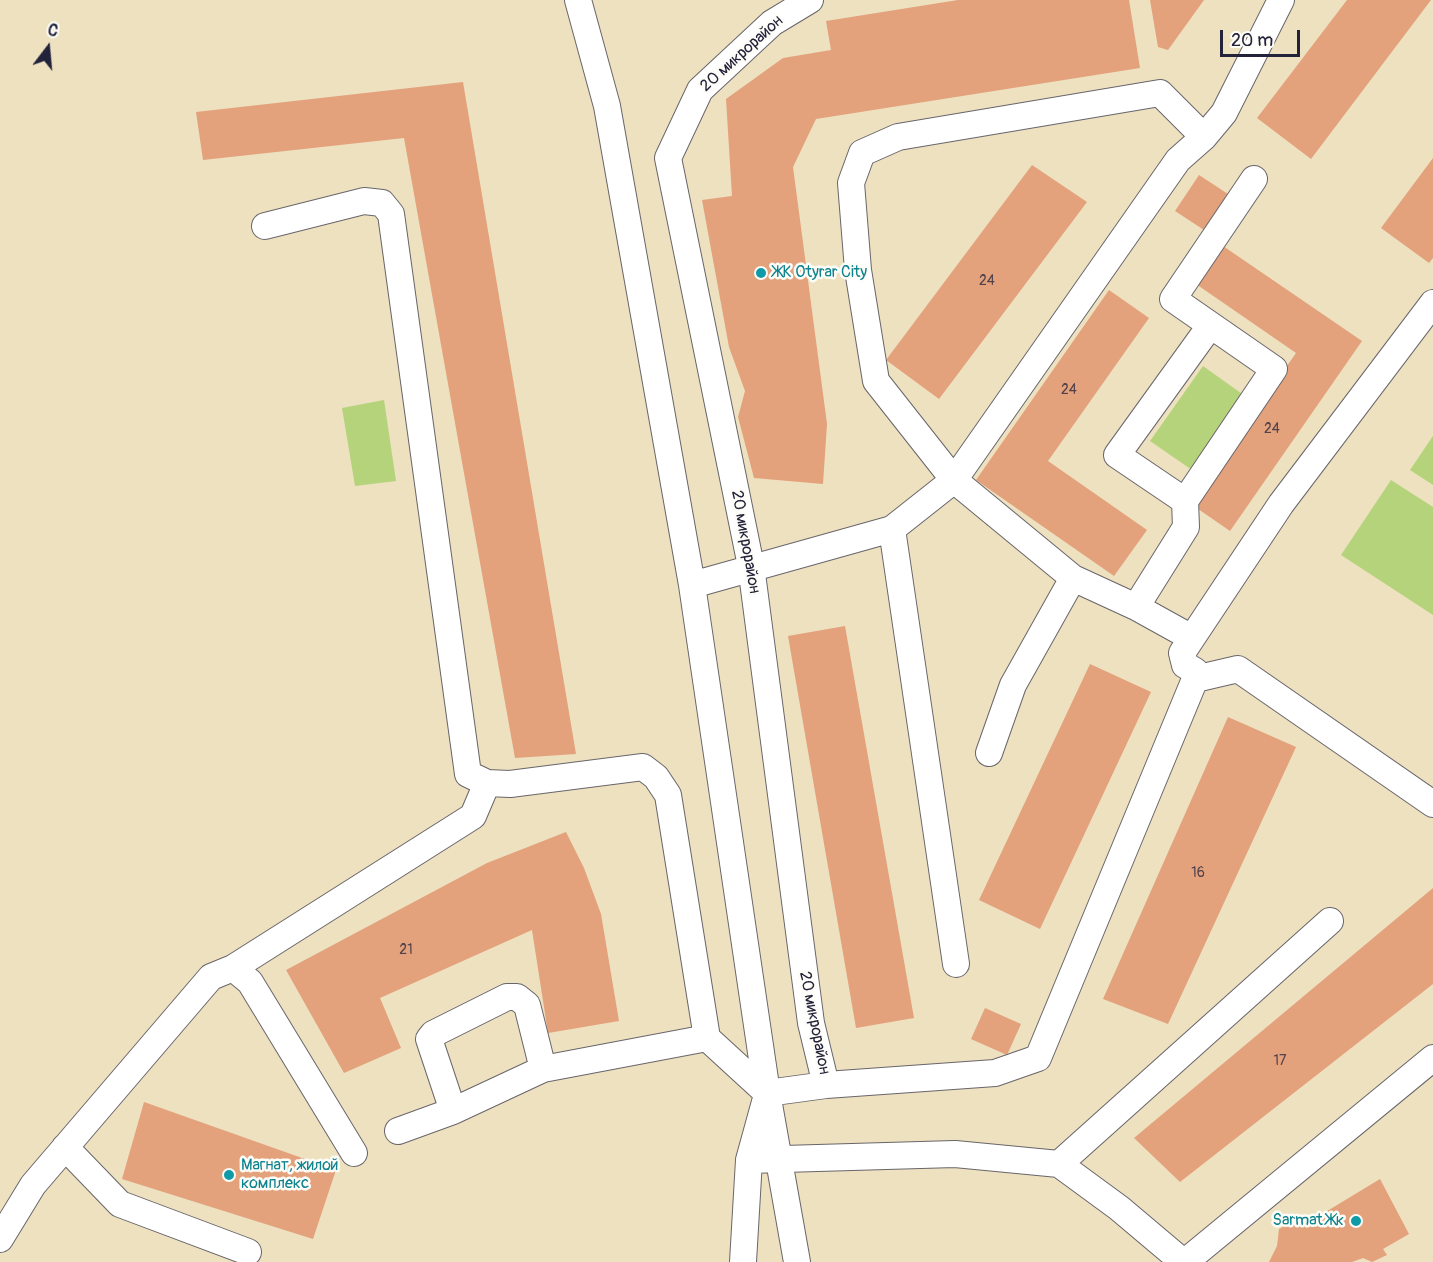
<!DOCTYPE html>
<meta charset="utf-8">
<style>
body{margin:0}
#map{position:relative;width:1433px;height:1262px;overflow:hidden;background:#ede1c0;font-family:Pangolin,sans-serif}
canvas{display:block}
.north{position:absolute;left:18px;top:18px;width:60px;height:60px;-webkit-text-stroke:4px #fdfcf7;paint-order:stroke;rotate:16deg;font-size:16px;font-weight:700;line-height:24px;text-align:center;color:#22223b}
.north::after{content:'';display:block;margin:auto;width:21px;height:27px;background:#22223b;clip-path:polygon(50% 0,100% 100%,50% 72%,0 100%)}
.scale{position:absolute;left:1220px;top:30px;width:80px;height:27px;box-sizing:border-box;border:3px solid #22223b;border-top:0;padding-left:8px;font-size:18px;line-height:21px;white-space:nowrap;color:#22223b;-webkit-text-stroke:4px #fdfcf7;paint-order:stroke}
</style>
<div id="map">
<canvas width="1433" height="1262"></canvas>
<div class="north">С</div>
<div class="scale">20 m</div>
</div>
<script>
const context = document.querySelector('canvas').getContext('2d');
context.lineJoin = 'round';
function fill(path, color) {
  context.fillStyle = color;
  context.fill(path, 'evenodd');
}
function stroke(path, color, width, dash) {
  context.strokeStyle = color;
  context.lineWidth = width;
  context.lineCap = dash ? 'butt' : 'round';
  context.setLineDash(dash || []);
  context.stroke(path);
}
function label(font, color, halo, rows, align = 'center') {
  context.font = font + ' Pangolin,sans-serif';
  context.lineWidth = 5;
  context.setLineDash([]);
  context.textBaseline = 'middle';
  context.strokeStyle = halo;
  context.fillStyle = color;
  for (const [text, x, y, turn = 0] of rows) {
    context.save();
    context.translate(x, y);
    context.rotate((+turn || 0) * Math.PI / 180);
    context.textAlign = isNaN(turn) ? turn : align;
    if (halo) context.strokeText(text, 0, 0);
    context.fillText(text, 0, 0);
    context.restore();
  }
}
const green = new Path2D(`
 M1203,366L1245,396L1192,470L1150,441Z
 M384,400L396,481L355,486L342,408Z
 M1433,436V485L1410,470Z
 M1391,480L1433,507V615L1341,555Z`);
const building = new Path2D(`
 M958,0H1129L1140,68L816,119L793,167L827,424L823,484L754,478L738,417L745,391L729,347L702,200L732,196L726,99L783,58L831,50L826,21Z
 M1150,0H1204L1168,50L1158,47Z
 M1347,0H1431L1311,159L1257,118Z
 M463,82L576,754L515,758L404,138L203,160L196,112Z
 M1433,158V258L1429,263L1381,228Z
 M1032,165L1087,202L939,399L886,360Z
 M1199,175L1228,194L1204,230L1175,211Z
 M1223,246L1362,341L1230,531L1191,504L1296,353L1196,284Z
 M1109,290L1149,318L1048,461L1147,530L1114,576L976,480Z
 M845,626L914,1018L856,1028L788,636Z
 M1090,664L1151,692L1040,929L979,900Z
 M1228,717L1296,747L1168,1024L1103,999Z
 M566,832L584,868L601,914L619,1021L548,1033L532,930L380,998L401,1048L344,1073L286,970L487,863Z
 M1433,888V984L1180,1182L1134,1138Z
 M985,1008L1021,1024L1007,1055L971,1039Z
 M144,1102L336,1170L313,1239L122,1179Z
 M1380,1179L1409,1234L1383,1249L1387,1255L1372,1262L1363,1258L1352,1262H1269L1277,1246L1279,1229L1299,1218L1304,1223L1314,1219Z`);
const minor = new Path2D(`
 M578,0L607,106L692,585L767,1093L797,1262
 M265,226L364,201L382,203L391,214L468,774L487,783L510,784L643,767L656,777L668,795L707,1038L767,1093
 M1210,326L1117,455L1185,501L1274,369L1173,299L1254,179
 M892,529L956,964
 M1073,578L1136,607L1186,527L1185,501
 M692,585L892,529L954,480L1178,160L1204,137L1224,113L1281,0
 M1136,607L1192,638
 M1195,679V671L1185,665L1182,653L1281,504L1433,303
 M989,753L1013,685L1073,578L954,480L876,381L858,270L851,183L862,153L898,137L1160,93L1204,137
 M233,968L473,816L487,783
 M826,1085L995,1073L1038,1058L1195,679L1238,669L1433,804
 M767,1093L826,1085L811,1023L751,566L668,158L700,90L772,23L810,0
 M453,1111L429,1039L433,1034L507,997H517L527,1005L543,1069
 M398,1131L453,1111L543,1069L707,1038
 M65,1147L120,1204L248,1252
 M749,1160L955,1154L1059,1164L1119,1208L1183,1262
 M1059,1164L1330,921
 M0,1239L33,1185L211,977L233,968L250,982L354,1153
 M743,1262L749,1160L765,1102
 M1185,1262L1433,1058`);
const markers = [
 [761,273,6,"#0f9aa8"],
 [229,1175,6,"#0f9aa8"],
 [1356,1221,6,"#0f9aa8"]
];
const numberNames = [
 ["24",987,281],
 ["24",1069,390],
 ["24",1272,429],
 ["16",1198,873],
 ["21",406,950],
 ["17",1280,1061]
];
const streetNames = [
 ["20 микрорайон",742,54,-42],
 ["20 микрорайон",745,542,80],
 ["20 микрорайон",814,1023,79]
];
const cultureNames = [
 ["ЖК Otyrar City",773,273],
 ["Магнат, жилой",241,1166],
 ["комплекс",241,1184],
 ["Sarmat Жк",1344,1221,"right"]
];
fill(green, '#b5d37a');
fill(building, '#e3a17c');
stroke(minor, '#69656a', 28);
stroke(minor, '#fff', 26);
for (const [x, y, r, color] of markers) {
  const dot = new Path2D();
  dot.arc(x, y, r, 0, 2 * Math.PI);
  context.fillStyle = color;
  context.fill(dot);
  stroke(dot, '#fdfcf7', 2);
}
label('14px', '#52424b', null, numberNames);
label('16px', '#22223b', '#fdfcf7', streetNames);
label('16px', '#0d838f', '#fdfcf7', cultureNames, 'left');
</script>
